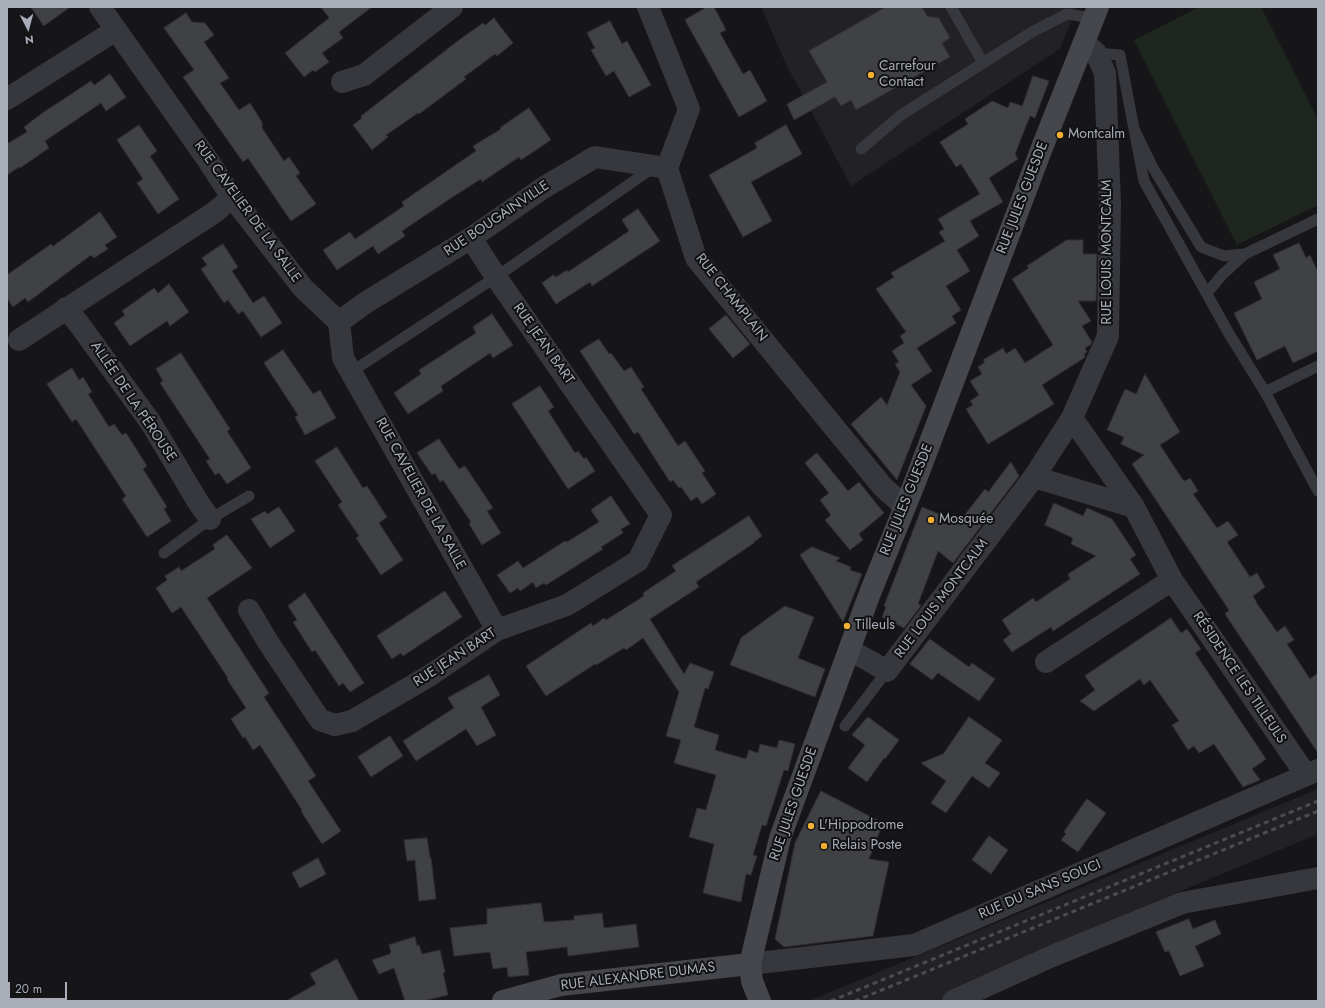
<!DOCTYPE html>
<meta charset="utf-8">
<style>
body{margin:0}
#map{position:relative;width:1325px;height:1008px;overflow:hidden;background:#161618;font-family:Jost,sans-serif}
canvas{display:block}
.frame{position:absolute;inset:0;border:8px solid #a8adb8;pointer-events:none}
.north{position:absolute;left:8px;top:8px;width:40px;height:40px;-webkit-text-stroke:3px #111113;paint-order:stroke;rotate:174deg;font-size:11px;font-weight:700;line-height:16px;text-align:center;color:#a8adb8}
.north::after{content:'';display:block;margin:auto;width:14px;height:18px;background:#a8adb8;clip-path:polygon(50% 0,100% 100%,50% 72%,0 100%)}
.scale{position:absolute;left:8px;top:982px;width:59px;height:18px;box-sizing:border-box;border:2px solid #a8adb8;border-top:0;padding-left:5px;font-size:12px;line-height:14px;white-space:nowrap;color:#a8adb8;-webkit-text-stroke:3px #111113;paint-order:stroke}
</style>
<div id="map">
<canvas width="1325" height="1008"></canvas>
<div class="frame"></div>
<div class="north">N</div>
<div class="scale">20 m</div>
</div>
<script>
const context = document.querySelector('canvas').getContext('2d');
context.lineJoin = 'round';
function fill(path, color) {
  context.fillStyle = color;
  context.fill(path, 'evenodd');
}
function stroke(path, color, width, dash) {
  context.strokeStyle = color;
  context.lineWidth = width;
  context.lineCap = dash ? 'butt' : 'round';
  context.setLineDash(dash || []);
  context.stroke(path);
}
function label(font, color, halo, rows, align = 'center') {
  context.font = font + ' Jost,sans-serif';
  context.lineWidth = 4;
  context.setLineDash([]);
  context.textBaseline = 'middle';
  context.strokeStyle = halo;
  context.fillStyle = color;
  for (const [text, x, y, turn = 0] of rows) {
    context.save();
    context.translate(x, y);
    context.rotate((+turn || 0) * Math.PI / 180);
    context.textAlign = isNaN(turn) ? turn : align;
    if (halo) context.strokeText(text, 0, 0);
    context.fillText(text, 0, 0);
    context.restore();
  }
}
const built = new Path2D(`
 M761,7H1077L1060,49L851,186L786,64Z
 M1318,789V834L1032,953L938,1001H809Z`);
const green = new Path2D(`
 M1199,7H1261L1318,120V205L1237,245L1134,40Z`);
const building = new Path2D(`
 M31,7H70L44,26Z
 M321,7H372L339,32L343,38L322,53L329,62L315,72L313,70L304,77L285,53L329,18Z
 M707,7H714L726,30L720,33L743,74L750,70L767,101L739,117L685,20Z
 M886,7H922L927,16L939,18L950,38L942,43L950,57L856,110L851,100L841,106L835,97L794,120L787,104L827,82L809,51Z
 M186,13L192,22L205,23L214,35L204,42L229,78L220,83L239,110L250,103L262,122V128L284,161L289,157L300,173L296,176L316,204L291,221L248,158L243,162L183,77L194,70L164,28Z
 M494,18L513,43L497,56L495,54L464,77L466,79L419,114L418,113L386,135L388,137L372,150L353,125L362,118L361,116L459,40L483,23L485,25Z
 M610,21L622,44L627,41L651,85L629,97L614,71L606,76L591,50L595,48L587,33Z
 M110,74L126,97L106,111L101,103L45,141L49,148L20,168L19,167L7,175V144L27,132L24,127L41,114L91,81L94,85Z
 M1033,76L1049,81L1035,118L1030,116L1015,154L1018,159L989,178L1003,202L970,221L979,236L957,250L970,271L946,286L961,310L952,316L956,323L917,348L932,371L911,385L926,406L897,480L851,424L881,397L887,405L900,372L895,364L899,362L892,351L904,343L900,336L906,332L876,289L894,277L891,273L945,241L939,232L944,229L938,219L980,194L961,164L956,167L940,142L968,124L965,119L992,101L1008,108L1010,102L1022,106Z
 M529,108L551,140L521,160L519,157L482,182L481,179L451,198L402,231L405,236L378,254L373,246L337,270L323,250L350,232L355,239L404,206L402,202L476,151L473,146L501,129L500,128Z
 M139,125L157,151L150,156L179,199L158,214L137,183L143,179L117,140Z
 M786,125L802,154L751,182L772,221L743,237L709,175L757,148L755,143Z
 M638,209L660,241L592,286L590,282L556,304L542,283L553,275L556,277L567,270L568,272L629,231L622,220Z
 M100,212L117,237L105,245L108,249L94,258L91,255L28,302L25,298L13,307L7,298V275L51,244L53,246Z
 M1067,240H1083V254H1097L1096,301H1078L1091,321L1082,326L1092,342L1090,345L1085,348L1087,352L1084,354L1085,356L1084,358L1042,385L1054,404L988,444L966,409L973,405L970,401L979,395L970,381L982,374L978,367L985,362L983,360L1003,348L1006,354L1015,348L1025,363L1053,345L1012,279L1029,268L1027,266Z
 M1299,243L1306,258L1310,255L1318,272V351L1293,363L1285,346L1257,360L1234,313L1262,299L1254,282L1280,269L1273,255Z
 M223,244L238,267L232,271L253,303L264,296L282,323L261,337L243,311L238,314L228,300L224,303L201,269L207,265L202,258Z
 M169,284L189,312L170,326L167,321L130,346L114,323L125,315L122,311L154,288L158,293Z
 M492,314L513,345L493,358L490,353L441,386L443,391L408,414L394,393L421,374L419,370L476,333L473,327Z
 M726,315L750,344L733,358L709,329Z
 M599,339L609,354L611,353L624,371L631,367L644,387L641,389L678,446L685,441L705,471L702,473L716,494L702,504L697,497L691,501L681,487L679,488L673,480L670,482L638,432L634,434L580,351Z
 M283,350L313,394L320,390L336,418L305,435L295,417L298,415L264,363Z
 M181,353L230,429L227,431L251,468L227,484L219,473L215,475L206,461L210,459L160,383L163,381L156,369Z
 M72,368L79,380L83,377L92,392L88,394L109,427L114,424L122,435L126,433L147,466L143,469L167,507L164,509L171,521L147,537L122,499L126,496L76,419L72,422L47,384Z
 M1145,374L1180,432L1160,445L1183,480L1185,481L1190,478L1198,491L1193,494L1217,528L1228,521L1238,535L1227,542L1250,577L1257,573L1265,587L1253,596L1258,605L1277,632L1285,626L1294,640L1287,644L1310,679L1318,673V753L1225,614L1229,610L1132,464L1144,455L1121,444L1124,437L1107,430L1125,389L1136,394Z
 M540,386L554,407L548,411L575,453L578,451L584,459L586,457L595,471L568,489L512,404Z
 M439,439L459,469L465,466L493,508L487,511L501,533L482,545L469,524L471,522L443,480L440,482L435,473L432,475L417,453Z
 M337,447L363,488L367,486L387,517L379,523L403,560L381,575L356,538L359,536L338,505L342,502L315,461Z
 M817,453L848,491L859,482L884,513L859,534L863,540L850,550L825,520L831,515L820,500L829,493L805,463Z
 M1011,462L1019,476L953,563L938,551L918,604L921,605L920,607L904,628L882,617L886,607L884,606L922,507L959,522L985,489L988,492Z
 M611,496L630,524L621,529L623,533L601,547L603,549L546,585L544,583L536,588L533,582L520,591L518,588L510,593L497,575L518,561L523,568L565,541L567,542L599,522L591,510Z
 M1054,503L1083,516L1087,508L1112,519L1136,555L1130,559L1140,574L1053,631L1051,627L1012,652L1003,640L1011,634L1002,620L1033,598L1036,602L1070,579L1068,574L1096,556L1071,544L1073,538L1045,525Z
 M279,507L295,531L270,548L251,519L265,511L267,514Z
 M749,516L762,536L754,542V543L696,582L699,587L650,619L684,674L690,663L714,672L708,689L705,688L694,727L719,735L715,750L746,759L749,750L758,753L760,744L777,748L779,740L795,744L788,771L784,770L766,826L762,825L753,855L757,856L751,875L746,874L741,902L703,893L714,844L689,837L697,808L706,810L716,775L674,763L681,740L666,736L679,692L643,638L626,650L624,648L596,665L595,664L546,696L526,666L591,623L593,626L604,618L606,620L644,596L643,593L676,571L672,566Z
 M227,535L252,568L207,598L269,693L264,697L316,776L308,781L341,831L322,844L301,811L302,810L260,745L253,750L245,737L243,738L231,719L246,708L227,679L228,678L181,607L172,613L156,588L167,580L165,576L179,567L181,571L215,549L213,545Z
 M812,547L840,558L836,561L851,567L850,570L862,574L843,622L800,555Z
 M445,591L462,617L403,656L401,653L392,659L377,636Z
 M305,593L364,683L350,692L343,683L339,686L315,650L312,652L293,622L297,620L288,606Z
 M785,606L814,617L798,658L825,669L815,697L730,665L741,638Z
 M1171,618L1181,633L1187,629L1201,649L1195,653L1266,759L1252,769L1260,780L1243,787L1214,744L1199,753L1194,746L1188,750L1172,725L1179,721L1150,680L1144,685L1140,679L1094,711L1080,701L1095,690L1085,676Z
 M930,639L969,667L972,663L995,679L979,701L938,673L932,680L910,664Z
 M489,675L500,695L481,707L496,735L477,746L466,729L416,761L403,741L454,708L448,698Z
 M868,717L899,740L885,759L884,758L867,782L848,768L865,745L852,735Z
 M969,717L1002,740L985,763L1000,773L989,788L972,776L946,813L931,803L946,781L921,763L943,754Z
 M390,736L403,756L371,777L358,757Z
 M821,791L883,823L869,859L889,862L873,936L784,947L775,939L795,843Z
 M1087,799L1106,813L1078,852L1061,840L1066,834L1064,832Z
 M989,836L1008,850L991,874L972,860Z
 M427,838L430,858H431L436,899L419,901L415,860L407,861L404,840Z
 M318,858L326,874L300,888L292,873Z
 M541,903L544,922L574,920V916L602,913L604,928L636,924L639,947L568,956L567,947L526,952L529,975L508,977L507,967L493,969L490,952L454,956L450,928L487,924V909Z
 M1189,919L1193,929L1215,920L1221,934L1195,946L1204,966L1180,976L1169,951L1165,952L1156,932Z
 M415,937L417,946L419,945L422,954L440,950L445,972L443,973L448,995L423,1001H405L394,968L379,974L372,960L390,954V953L391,952L389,945Z
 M337,959L359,1001H286L316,984L310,974Z`);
const lane = new Path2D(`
 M951,7L983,63
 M1096,53L1120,55L1134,129L1152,166L1201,247L1224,256L1245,254L1318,219
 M1134,129L1144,181L1228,332L1265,392L1318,491
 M861,149L901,115L1032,32L1067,14L1093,18
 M1207,293L1222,275L1245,254
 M351,372L496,277L654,167
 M1265,392L1318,366
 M164,553L210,519L249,496
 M845,726L887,671`);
const street = new Path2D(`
 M100,7L207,159L232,197L303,288L339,322L343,358L497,630
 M648,7L689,109L667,168L696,258L882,486L904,506
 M342,82L364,75L452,7
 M7,99L116,30
 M66,308L79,324L151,423L198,502L210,519
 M339,322L365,303L471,238L543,188L595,157L667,168
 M19,340L215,212L232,197
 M1072,418L1134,507L1172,580L1306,775
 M1034,477L1134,507
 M249,610L268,642L320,720L335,725L352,721L429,676L497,630L567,605L638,561L661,515L496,277L471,238
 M850,650L887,671L1034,477L1072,418L1108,336L1110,204L1105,73L1096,53L1084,43
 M1046,662L1172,580
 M750,964L914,945L1318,770
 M953,1001L1050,957L1182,903L1318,878`);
const secondary = new Path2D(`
 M503,1001L561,985L750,964
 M760,1001L752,981L750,964L780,838L870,593L915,482L1043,145L1098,7`);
const rail = new Path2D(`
 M831,1001L1318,801
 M855,1001L1318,811`);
const markers = [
 [871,75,4,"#f2b134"],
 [1060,135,4,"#f2b134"],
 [931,520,4,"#f2b134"],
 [847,626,4,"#f2b134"],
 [811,826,4,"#f2b134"],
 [824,846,4,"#f2b134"]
];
const poiNames = [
 ["Carrefour",879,67],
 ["Contact",879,83],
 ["Montcalm",1068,135],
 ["Mosquée",939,520],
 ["Tilleuls",855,626],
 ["L'Hippodrome",819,826],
 ["Relais Poste",832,846]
];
const streetNames = [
 ["RUE JULES GUESDE",1023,198,-69],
 ["RUE CAVELIER DE LA SALLE",247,212,54],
 ["RUE BOUGAINVILLE",497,219,-34],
 ["RUE LOUIS MONTCALM",1108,252,-90],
 ["RUE CHAMPLAIN",731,298,52],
 ["RUE JEAN BART",543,344,55],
 ["ALLÉE DE LA PÉROUSE",133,402,56],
 ["RUE CAVELIER DE LA SALLE",420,494,61],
 ["RUE JULES GUESDE",907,500,-68],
 ["RUE LOUIS MONTCALM",942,599,-53],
 ["RUE JEAN BART",455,658,-33],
 ["RÉSIDENCE LES TILLEULS",1239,678,56],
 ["RUE JULES GUESDE",794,804,-71],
 ["RUE DU SANS SOUCI",1040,890,-23],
 ["RUE ALEXANDRE DUMAS",638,977,-7]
];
fill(built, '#222225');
fill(green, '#1e261f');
fill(building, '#404145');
stroke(building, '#303034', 1);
stroke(lane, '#37383d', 11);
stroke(street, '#37383d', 22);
stroke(secondary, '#45474d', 22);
stroke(rail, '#4a4c52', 3, [5, 4]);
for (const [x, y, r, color] of markers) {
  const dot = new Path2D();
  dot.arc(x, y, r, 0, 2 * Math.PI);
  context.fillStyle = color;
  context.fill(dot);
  stroke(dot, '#111113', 1.5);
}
label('14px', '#a8adb8', '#111113', poiNames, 'left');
label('14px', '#a8adb8', '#111113', streetNames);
</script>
